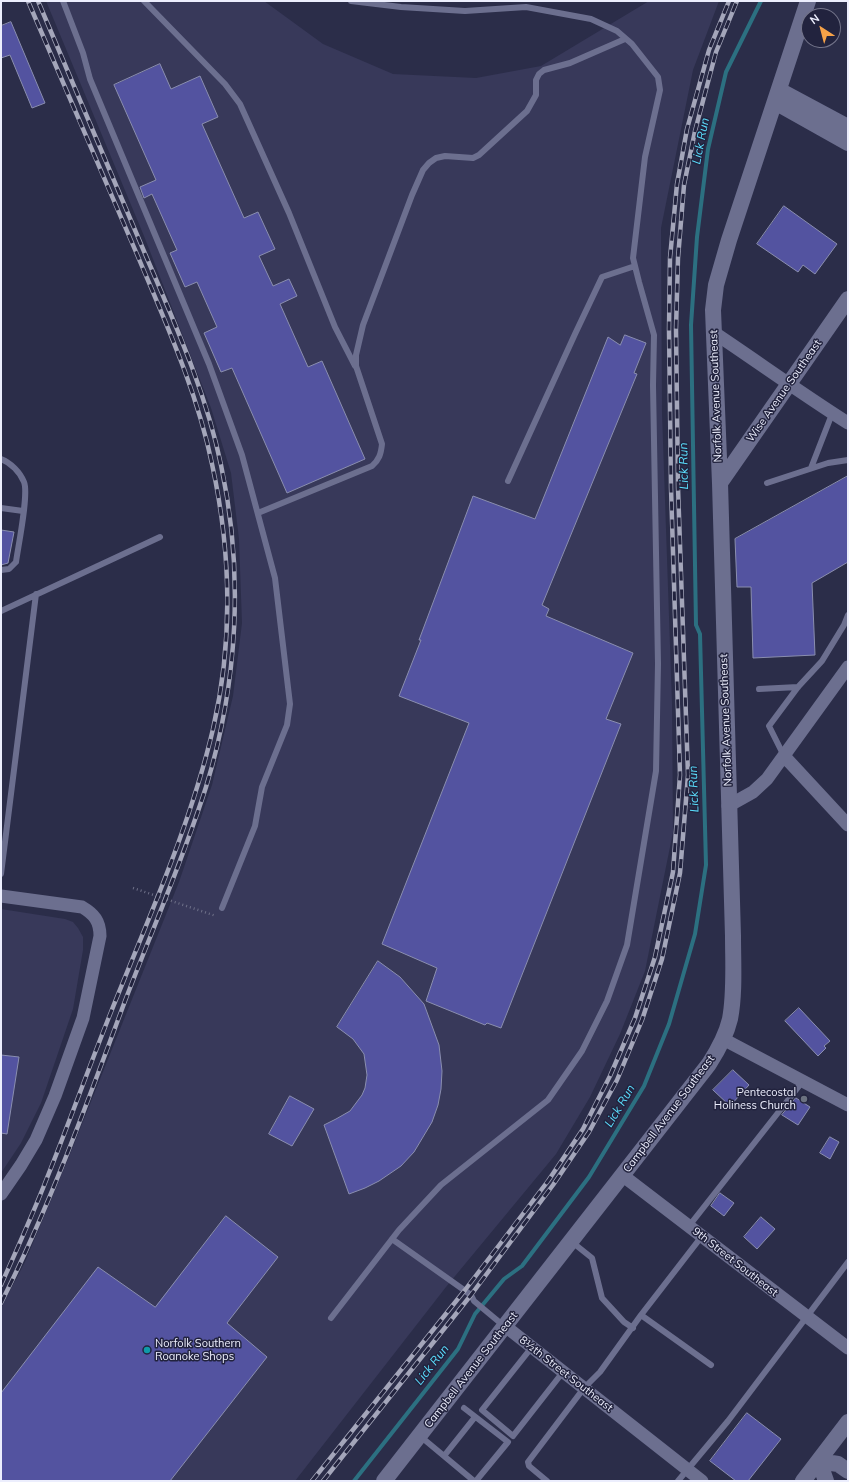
<!DOCTYPE html>
<meta charset="utf-8">
<style>
body{margin:0}
#map{position:relative;width:849px;height:1482px;overflow:hidden;background:#2b2d49;font-family:Mulish,sans-serif}
canvas{display:block}
.frame{position:absolute;inset:0;border:2px solid #eceefd;pointer-events:none}
.north{position:absolute;left:801px;top:8px;width:40px;height:40px;box-sizing:border-box;background:#22233e;border:1px solid #73748a;border-radius:50%;rotate:324deg;font-size:11px;font-weight:700;line-height:16px;text-align:center;color:#eceefd}
.north::after{content:'';display:block;margin:auto;width:14px;height:18px;background:#f6a248;clip-path:polygon(50% 0,100% 100%,50% 72%,0 100%)}
</style>
<div id="map">
<canvas width="849" height="1482"></canvas>
<div class="frame"></div>
<div class="north">N</div>
</div>
<script>
const context = document.querySelector('canvas').getContext('2d');
context.lineJoin = 'round';
function fill(path, color) {
  context.fillStyle = color;
  context.fill(path, 'evenodd');
}
function stroke(path, color, width, dash) {
  context.strokeStyle = color;
  context.lineWidth = width;
  context.lineCap = dash ? 'butt' : 'round';
  context.setLineDash(dash || []);
  context.stroke(path);
}
function label(font, color, halo, rows, align = 'center') {
  context.font = font + ' Mulish,sans-serif';
  context.lineWidth = 3;
  context.setLineDash([]);
  context.textBaseline = 'middle';
  context.strokeStyle = halo;
  context.fillStyle = color;
  for (const [text, x, y, turn = 0] of rows) {
    context.save();
    context.translate(x, y);
    context.rotate((+turn || 0) * Math.PI / 180);
    context.textAlign = isNaN(turn) ? turn : align;
    if (halo) context.strokeText(text, 0, 0);
    context.fillText(text, 0, 0);
    context.restore();
  }
}
const built = new Path2D(`
 M46,1H264L323,44L393,74L476,78L541,66L649,1H719L693,70L661,228L662,413L672,704L673,832L645,971L620,1034L590,1097L556,1154L446,1287L295,1481H1V1308L25,1262L66,1164L179,882L212,785L233,696L242,623L239,539L231,473L211,408L144,236Z
 M1,909L65,919L73,922L78,928L83,937V950L73,1009L41,1103L21,1143L1,1173Z`);
const stream = new Path2D(`
 M354,1481L458,1349L475,1314L504,1279L522,1266L589,1177L644,1086L669,1024L695,934L706,865L700,634L696,625L691,325L697,237L708,149L726,72L761,1`);
const building = new Path2D(`
 M11,22L45,103L32,108L10,55L1,58V26Z
 M160,64L171,89L200,76L218,117L202,124L244,218L258,212L275,249L259,256L273,286L289,279L297,296L280,304L308,367L322,361L365,459L287,493L232,368L221,372L204,333L217,327L197,282L185,287L170,253L177,250L152,194L144,198L140,187L156,180L114,85Z
 M784,206L837,244L815,274L803,265L798,272L757,244Z
 M625,335L646,343L634,373L637,374L542,605L549,609L546,616L633,653L606,719L621,724L501,1028L487,1023L485,1025L426,1001L437,968L382,944L469,723L399,696L421,640H419L473,496L535,519L608,337L620,345Z
 M848,476V562L812,583L815,655L753,658L751,587H737L735,539Z
 M1,530L14,532L8,563L1,565Z
 M378,961L400,977L424,1004L439,1045L442,1071L441,1089L438,1105L432,1122L414,1152L401,1166L379,1181L365,1188L349,1194L324,1125L336,1119L350,1111L362,1095L365,1088L367,1075L364,1054L353,1039L337,1027Z
 M799,1008L830,1041L824,1046L826,1048L818,1056L785,1021Z
 M1,1055L19,1057L7,1134L1,1133Z
 M733,1070L749,1085L730,1106L713,1090Z
 M290,1096L314,1109L292,1146L269,1134Z
 M796,1098L810,1107L798,1125L782,1115Z
 M830,1137L839,1142L830,1159L820,1153Z
 M720,1193L734,1203L724,1216L711,1206Z
 M226,1216L278,1257L227,1323L267,1357L170,1481H1V1393L98,1267L155,1307Z
 M761,1217L775,1229L757,1249L744,1237Z
 M747,1413L781,1439L748,1481H736L710,1461Z`);
const path = new Path2D(`
 M133,888L216,916`);
const service = new Path2D(`
 M63,1L83,53L90,79L209,364L242,455L275,578L290,704L287,725L262,787L255,826L222,908
 M144,1L225,84L240,104L289,213L335,327L355,366
 M1,459C11,463 20,472 24,482C29,494 18,547 16,562L9,569L1,570
 M811,468L832,414
 M508,481L575,334L602,277L635,266
 M767,483L828,463L848,460
 M1,508L23,511
 M258,513L372,466C379,460 381,454 382,444L356,366V355L363,325L412,195L423,170L429,163L436,158L445,156L473,158L479,155L527,111L536,95V80L539,74L544,70L570,63L625,39
 M1,611L160,537
 M759,689L798,687
 M784,756L769,726L798,687L822,661L844,625L848,615
 M1,874L36,594
 M689,1226L803,1081
 M392,1239L471,1295L474,1301L504,1326
 M572,1242L592,1258L602,1298L624,1322L633,1328
 M641,1315L711,1365
 M331,1318L399,1230L441,1185L548,1100L582,1051L607,1001L627,945L656,771L658,664L653,385L654,335L639,282L633,258L645,157L660,90L658,77L632,44L617,31L591,19L526,7L465,11L401,7L351,1
 M532,1347L482,1410L513,1436L563,1372
 M464,1408L508,1442L476,1481
 M420,1436L474,1481
 M444,1456L475,1417
 M547,1481L529,1466L528,1462L584,1388L600,1372L641,1315L702,1236
 M678,1481L728,1421L848,1262`);
const minor = new Path2D(`
 M713,332C758,362 802,394 848,423
 M784,756L848,825
 M728,806L753,792L767,779L848,667
 M1,896L82,907C94,914 100,921 100,936L83,1018L55,1096L36,1140L21,1165L1,1194
 M723,1039L848,1105
 M622,1175L848,1348
 M505,1326L702,1481`);
const tertiary = new Path2D(`
 M779,90L848,127
 M775,102L848,143
 M720,483L848,299
 M384,1481L709,1064C718,1050 726,1036 730,1019C735,993 733,963 733,936L720,483L713,310L716,285L729,240L808,1
 M803,1481L848,1422
 M826,1481L819,1461L838,1464L848,1471`);
const rail = new Path2D(`
 M1,1285C17,1249 33,1214 47,1178C69,1123 89,1067 111,1012C148,919 190,827 213,729C233,642 231,551 212,464C197,391 165,321 136,252C100,169 64,85 28,1
 M1,1303C50,1206 87,1103 125,1001C152,930 183,860 206,787C238,682 244,572 221,465C206,392 175,324 146,256C110,171 74,86 38,1
 M312,1481L465,1290L548,1181L583,1129L610,1076L635,1018L655,957L673,872L680,775L671,488L669,329L670,258L677,184L687,129L709,50L729,1
 M323,1481L471,1295L553,1185L589,1132L617,1080L642,1020L662,959L680,873L688,775L678,487L676,329L678,258L684,185L695,131L716,52L737,1`);
const markers = [
 [804,1099,4,"#6b7280"],
 [147,1350,4,"#0f9aa8"]
];
const streetNames = [
 ["Wise Avenue Southeast",784,391,-55],
 ["Norfolk Avenue Southeast",716,396,-92],
 ["Norfolk Avenue Southeast",726,720,-92],
 ["Campbell Avenue Southeast",669,1114,-53],
 ["9th Street Southeast",735,1262,38],
 ["Campbell Avenue Southeast",471,1370,-52],
 ["8½th Street Southeast",566,1374,38]
];
const poiNames = [
 ["Pentecostal",796,1093],
 ["Holiness Church",796,1106],
 ["Norfolk Southern",155,1344,"left"],
 ["Roanoke Shops",155,1357,"left"]
];
const waterNames = [
 ["Lick Run",701,141,-79],
 ["Lick Run",684,466,-91],
 ["Lick Run",694,789,-92],
 ["Lick Run",620,1106,-59],
 ["Lick Run",432,1365,-52]
];
fill(built, '#38395a');
stroke(stream, '#2c7081', 4);
fill(building, '#5353a0');
stroke(building, '#8a8eaf', 1);
stroke(path, '#6f7189', 2.5, [1, 3]);
stroke(service, '#6c6f8f', 6);
stroke(minor, '#6c6f8f', 13);
stroke(tertiary, '#6c6f8f', 16);
stroke(rail, '#a4a6ba', 4.5);
stroke(rail, '#22233e', 3, [9]);
for (const [x, y, r, color] of markers) {
  const dot = new Path2D();
  dot.arc(x, y, r, 0, 2 * Math.PI);
  context.fillStyle = color;
  context.fill(dot);
  stroke(dot, '#22233e', 1.5);
}
label('11px', '#eceefd', '#22233e', streetNames);
label('11px', '#eceefd', '#22233e', poiNames, 'right');
label('italic 12px', '#5bddfc', '#22233e', waterNames);
</script>
